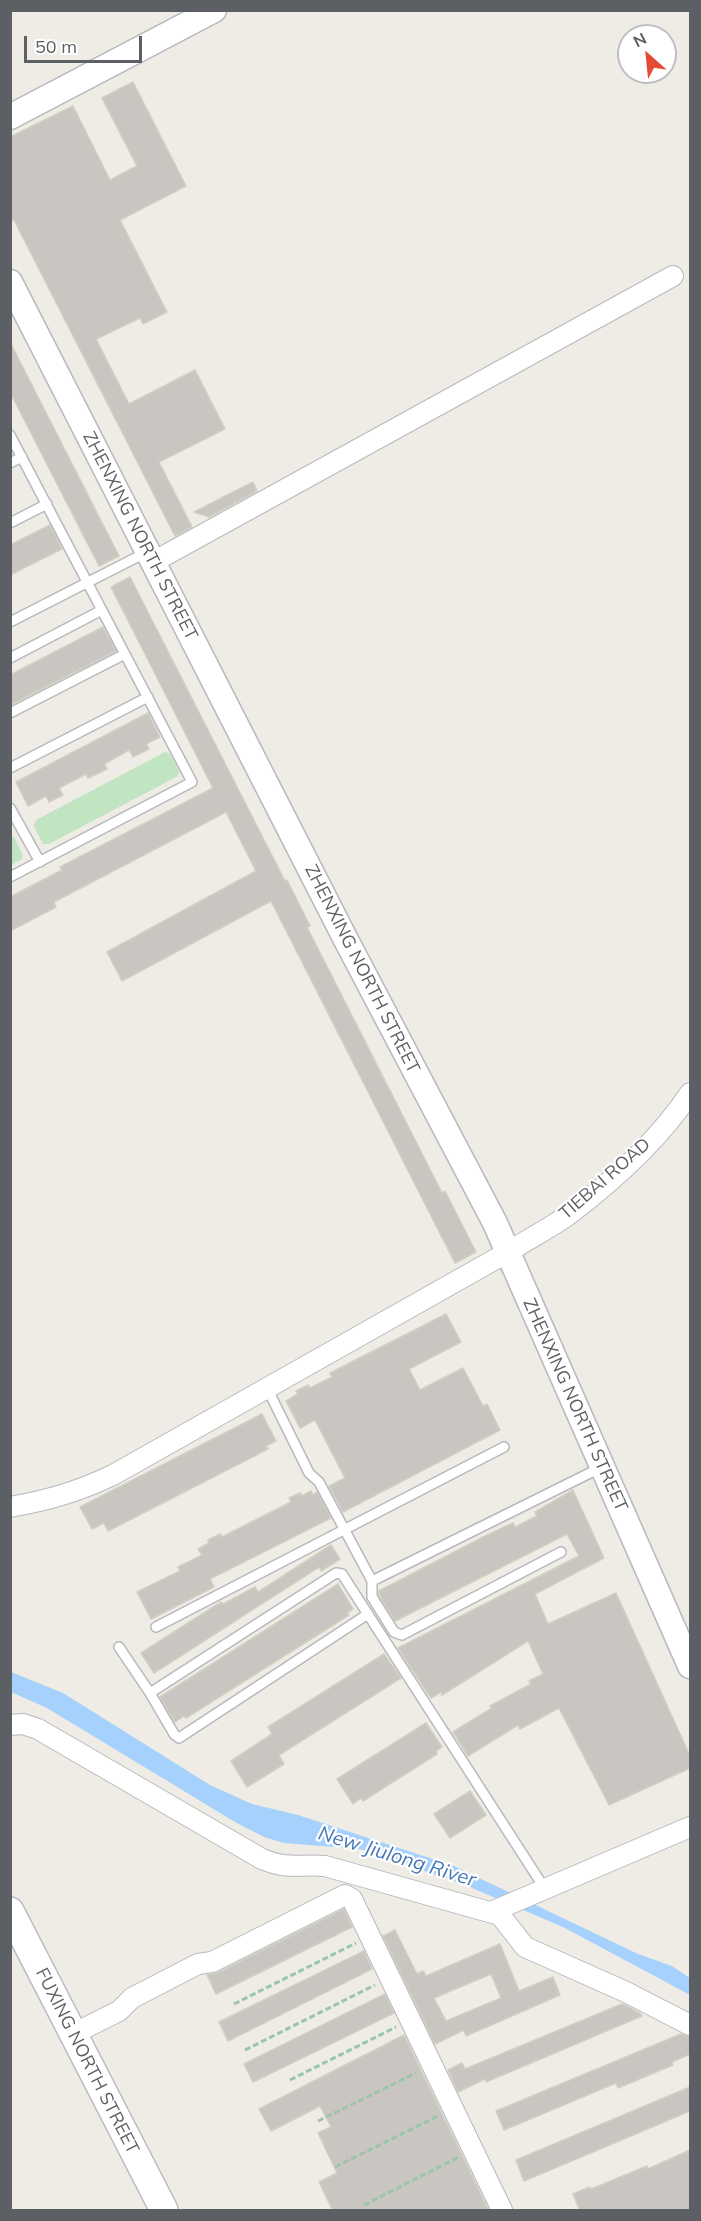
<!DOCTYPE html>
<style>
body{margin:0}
#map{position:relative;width:701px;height:2221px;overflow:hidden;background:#eeece4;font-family:Mulish,sans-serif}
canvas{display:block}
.frame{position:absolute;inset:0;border:12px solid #5c5f64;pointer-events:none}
.north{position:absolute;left:617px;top:24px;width:60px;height:60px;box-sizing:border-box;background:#fff;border:2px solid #bebfc1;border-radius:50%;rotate:333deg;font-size:16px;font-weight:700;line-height:24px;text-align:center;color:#5c5f64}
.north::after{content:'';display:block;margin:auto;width:21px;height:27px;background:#e44b34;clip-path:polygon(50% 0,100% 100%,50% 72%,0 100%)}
.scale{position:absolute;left:24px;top:36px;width:118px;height:27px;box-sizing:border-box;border:3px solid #5c5f64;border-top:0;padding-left:8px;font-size:18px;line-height:21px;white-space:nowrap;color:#5c5f64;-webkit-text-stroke:4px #fff;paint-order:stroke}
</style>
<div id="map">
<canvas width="701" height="2221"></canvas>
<div class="frame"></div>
<div class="north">N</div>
<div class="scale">50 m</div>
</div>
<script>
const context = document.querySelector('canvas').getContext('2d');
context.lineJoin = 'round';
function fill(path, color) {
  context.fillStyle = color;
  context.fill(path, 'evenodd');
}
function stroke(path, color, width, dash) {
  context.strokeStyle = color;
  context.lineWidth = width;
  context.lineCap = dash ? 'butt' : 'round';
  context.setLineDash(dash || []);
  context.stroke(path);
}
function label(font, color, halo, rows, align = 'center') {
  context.font = font + ' Mulish,sans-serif';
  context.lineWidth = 4.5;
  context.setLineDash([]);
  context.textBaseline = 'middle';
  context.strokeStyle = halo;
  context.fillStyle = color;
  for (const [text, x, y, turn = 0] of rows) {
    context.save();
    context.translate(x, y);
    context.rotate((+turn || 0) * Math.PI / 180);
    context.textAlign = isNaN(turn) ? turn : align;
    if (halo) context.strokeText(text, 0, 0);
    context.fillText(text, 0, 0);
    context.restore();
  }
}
const green = new Path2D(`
 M165,752L170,754L179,771L178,776L49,844H43L34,826L36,820Z
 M11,836L14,837L23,855L21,860L11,865Z`);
const water = new Path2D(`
 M11,1672L63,1693L210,1785L252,1804L298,1815L454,1866L638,1954L672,1966L690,1978V1995L565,1928L463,1884L360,1849L284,1843L264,1837L235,1822L47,1708L11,1692Z`);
const building = new Path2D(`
 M133,82L186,186L120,220L167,312L143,324L140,318L96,339L129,404L195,370L225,429L159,462L192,527L175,536L14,220L10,221V137L73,106L110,180L137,166L102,98Z
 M10,342L119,556L99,566L10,392Z
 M253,482L257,491L209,517L194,512Z
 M50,525L62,549L10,575V545Z
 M130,577L285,881L287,880L310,926L307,927L442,1193L445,1191L476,1252L455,1263L271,901L122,981L107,952L256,871L226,812L54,902L56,907L10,931V897L62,870L60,867L213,788L111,587Z
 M103,627L116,651L10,705V675Z
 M148,713L160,737L146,744L149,749L133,757L129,750L104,764L107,769L88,778L86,774L59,788L63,795L49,802L46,796L28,806L16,782Z
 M446,1314L461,1342L409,1369L420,1390L463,1368L483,1406L487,1404L500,1430L343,1512L329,1486L345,1478L315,1420L300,1428L286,1401L298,1394L296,1391L308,1385L310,1388L332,1377L330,1373Z
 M262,1414L276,1441L266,1446L268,1449L108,1531L104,1523L92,1529L80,1507Z
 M573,1490L604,1558L535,1594L548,1624L616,1593L690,1756V1768L609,1805L559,1708L520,1729L518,1725L468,1756L453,1732L492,1708L490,1706L531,1684L529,1681L543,1674L528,1641L442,1695L441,1692L431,1698L398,1648L579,1556L567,1534L395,1621L379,1595V1591L487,1535L513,1523L515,1527L537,1516L535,1512Z
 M311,1491L313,1495L317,1492L331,1518L210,1579L214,1587L151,1619L137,1592L180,1571L178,1567L202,1555L198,1549L209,1543L208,1540L220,1534L222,1537L291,1502L289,1498L300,1493L302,1496Z
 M331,1545L340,1559L321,1571L319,1567L154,1673L141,1653L221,1602L223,1604L255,1587L258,1592Z
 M338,1584L353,1609L347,1613L349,1615L186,1718L184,1716L175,1722L160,1697Z
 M384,1654L401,1678L279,1755L284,1764L247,1787L231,1761L272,1734L268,1727Z
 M426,1723L442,1747L436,1751L437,1754L363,1801L361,1798L353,1804L337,1779Z
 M470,1791L486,1815L450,1838L434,1814Z
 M344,1909L352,1927L216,1994L207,1975L217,1973Z
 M395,1930L417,1974L423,1971L426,1976L500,1944L519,1991L553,1977L560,1995L466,2036L464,2030L435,2044L383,1936ZM491,1974L501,1998L446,2021L434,1998Z
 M364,1951L372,1969L228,2041L219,2022Z
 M385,1994L394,2013L253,2082L244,2064Z
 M622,2004L640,2013L642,2016L486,2082L485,2079L458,2092L448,2070L462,2063L465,2069Z
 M681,2034L690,2037V2054L672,2062L673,2065L618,2088L616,2083L504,2130L496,2111Z
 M404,2035L489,2211H333L319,2182L337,2173L318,2133L331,2127L320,2106L271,2131L259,2109Z
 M690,2087V2111L524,2181L516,2160Z
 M690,2150V2211H580L573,2194L590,2187L591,2189L647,2166L648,2169Z`);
const path = new Path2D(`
 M234,2004L356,1943
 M245,2050L375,1985
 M290,2080L396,2027
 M318,2121L416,2073
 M335,2167L438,2116
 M364,2205L459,2157`);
const service = new Path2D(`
 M10,435L192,782L10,877
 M10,463L22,457
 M10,523L47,504
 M10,622L147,552
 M10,658L102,610
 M10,713L125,654
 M10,768L148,697
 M10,808L40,862
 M267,1388L309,1473L319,1482L372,1581L602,1467
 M372,1581V1597L394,1632L402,1635L561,1552
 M156,1627L504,1447
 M119,1647L150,1693L174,1734L179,1738L368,1614
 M150,1693L336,1573L342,1574L545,1889`);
const minor = new Path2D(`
 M153,562L673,276
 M10,1507C49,1500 77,1492 113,1475L508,1252C527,1240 548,1229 567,1216C612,1182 659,1140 690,1093
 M10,1725L23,1724L38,1729L262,1859C289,1870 298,1864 325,1866L500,1915L525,1947L626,1992L690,2025
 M491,1912L690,1827
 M73,2034L119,2011L132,1998L198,1964L212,1962L345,1895L352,1899L502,2210`);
const tertiary = new Path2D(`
 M10,117L214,10
 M10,282L346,940L495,1223L690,1666`);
const secondary = new Path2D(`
 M10,1911L164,2210`);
const streetNames = [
 ["ZHENXING NORTH STREET",140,536,63],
 ["ZHENXING NORTH STREET",362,969,63],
 ["TIEBAI ROAD",605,1179,-41],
 ["ZHENXING NORTH STREET",575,1405,66],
 ["FUXING NORTH STREET",87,2061,63]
];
const waterNames = [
 ["New Jiulong River",397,1857,17]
];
fill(green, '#c1e5c3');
fill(water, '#a5d1fc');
fill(building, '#c9c6c1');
stroke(building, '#d2cec2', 1.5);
stroke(service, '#b6b9bd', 12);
stroke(minor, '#b6b9bd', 22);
stroke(tertiary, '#b6b9bd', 27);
stroke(secondary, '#b7babf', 30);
stroke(path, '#9ac5a9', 3, [6, 3]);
stroke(service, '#fff', 9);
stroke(minor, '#fff', 20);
stroke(tertiary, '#fff', 24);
stroke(secondary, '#fff', 27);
label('18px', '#5c5f64', '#fff', streetNames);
label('italic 20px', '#4576b6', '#fff', waterNames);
</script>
